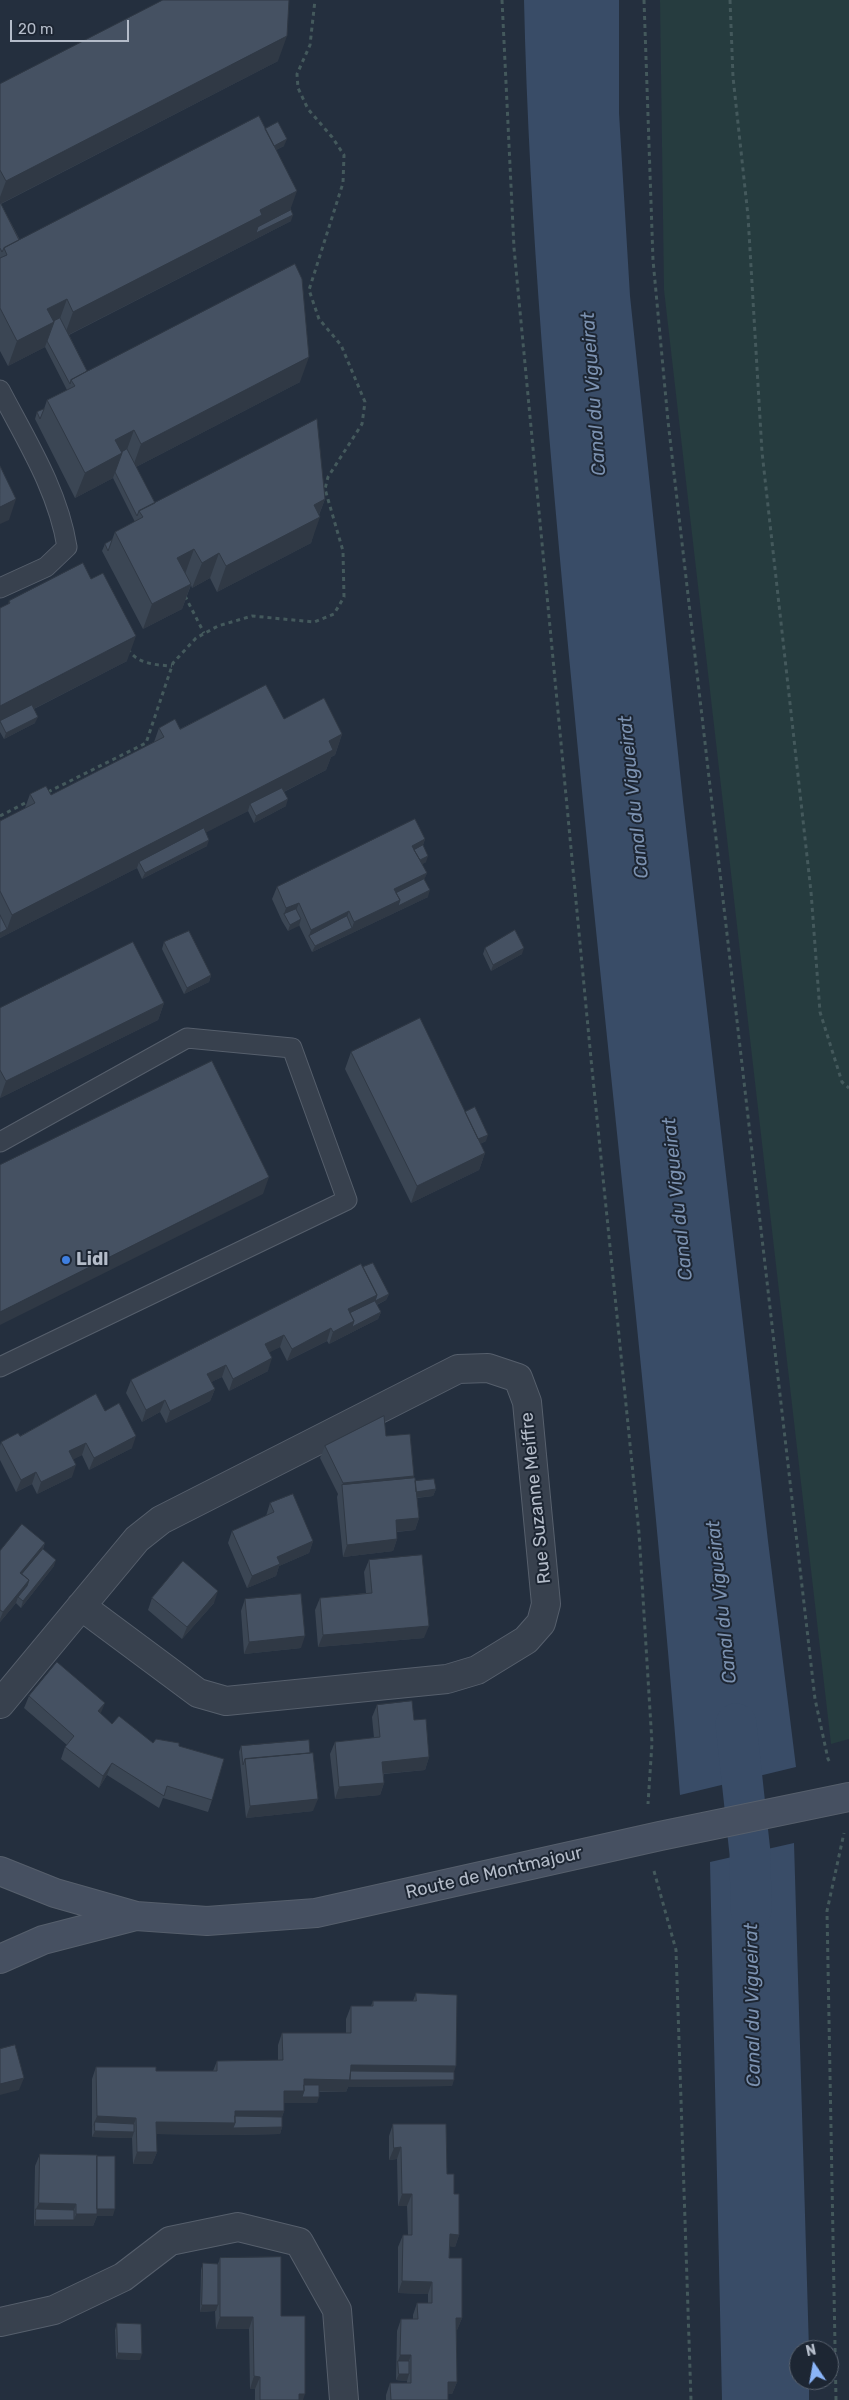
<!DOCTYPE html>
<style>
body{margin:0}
#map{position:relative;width:849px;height:2400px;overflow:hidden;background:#242f3e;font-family:Rubik,sans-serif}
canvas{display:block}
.north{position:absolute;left:789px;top:2340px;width:50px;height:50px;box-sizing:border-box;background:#1d2633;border:1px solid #59626f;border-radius:50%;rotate:348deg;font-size:14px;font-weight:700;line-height:20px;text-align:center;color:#b4bcc9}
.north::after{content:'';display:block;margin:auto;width:18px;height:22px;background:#8ab4f8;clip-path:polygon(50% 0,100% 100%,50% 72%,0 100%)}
.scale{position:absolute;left:10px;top:20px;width:119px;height:22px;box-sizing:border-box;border:2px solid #b4bcc9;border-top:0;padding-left:6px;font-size:15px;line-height:18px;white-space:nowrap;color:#b4bcc9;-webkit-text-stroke:4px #1d2633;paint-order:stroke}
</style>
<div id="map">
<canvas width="849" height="2400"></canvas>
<div class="north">N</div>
<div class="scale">20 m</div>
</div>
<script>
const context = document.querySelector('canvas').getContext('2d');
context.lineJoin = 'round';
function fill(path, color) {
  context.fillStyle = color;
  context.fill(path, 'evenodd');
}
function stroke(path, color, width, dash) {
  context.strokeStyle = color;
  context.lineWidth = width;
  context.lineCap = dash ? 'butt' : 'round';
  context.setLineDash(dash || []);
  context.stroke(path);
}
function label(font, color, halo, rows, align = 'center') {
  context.font = font + ' Rubik,sans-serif';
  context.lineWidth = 4;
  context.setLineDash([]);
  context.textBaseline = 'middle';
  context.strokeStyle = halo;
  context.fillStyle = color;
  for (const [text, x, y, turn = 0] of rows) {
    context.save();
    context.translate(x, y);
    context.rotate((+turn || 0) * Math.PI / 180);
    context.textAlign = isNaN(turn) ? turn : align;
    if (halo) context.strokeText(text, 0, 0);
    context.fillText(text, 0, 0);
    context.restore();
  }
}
const green = new Path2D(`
 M660,0H849V1739L831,1744L664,290Z`);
const water = new Path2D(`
 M524,0H619V113L630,296L683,801L768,1541L796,1767L680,1795C651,1422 606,1050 571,677C550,452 529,226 524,0Z
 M794,1843L809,2350H799V2380H809V2400H722L710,1862Z`);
const canal = new Path2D(`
 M736,1724L750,1853L751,1909`);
const path = new Path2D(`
 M502,0L514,248L591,1059L639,1533L652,1743L648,1804
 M644,0L653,260L668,421L815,1699L828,1759L831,1764
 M730,0L733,77L748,216L762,452L811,892L820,1012L842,1082L849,1088
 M185,596L204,633
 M128,649C137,664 156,665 172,666
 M48,792L146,743L173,663L196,638L218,626L252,616L314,622L334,614L344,597L343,551L325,489L328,477L362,424L365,402L341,345L319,319L309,290L343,183L344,155L332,137L308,109L298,88L297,74L310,45L315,0
 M0,816L31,800
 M654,1871L676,1950L691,2400
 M836,2400L827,1911L844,1833`);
const service = new Path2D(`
 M0,390C26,440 58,490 67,547L46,567L0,588
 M0,1142L187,1038L292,1048L347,1200L0,1367`);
const minor = new Path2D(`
 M0,1704L137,1539L161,1520L458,1369L488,1368L518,1378L527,1402L546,1604L541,1623L526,1640L477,1670L447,1679L226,1701L198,1693L81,1606
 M0,2322L54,2310L123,2277L170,2241L238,2227L299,2242L337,2310L344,2400`);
const secondary = new Path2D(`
 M0,1871L55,1893L136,1916L207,1921L316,1913L660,1836L849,1797
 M0,1959L43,1940L136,1916`);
const wall = new Path2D(`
 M278,61L1,204L20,240L265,129L284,146L276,150L291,210V221L69,335L87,371L300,382L136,467L155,503L325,499L319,515L311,543L217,592L210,578L192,588L191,585L182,609L143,629L102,551L105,544L112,540L115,532L135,522L113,478L75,498L35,419L37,412L44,409L47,400L67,390L45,347L8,366L0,351V84Z
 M9,601L127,661L34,709L35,723L4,739L0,732V608L8,605Z
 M284,719L342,734L335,755L331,757L326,770L284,792L286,806L254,823L248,811L206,832L207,846L142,879L137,868L0,938V821L25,808L30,794L51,795L154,742L159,728L180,729Z
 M425,839L423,845L426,862L422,864L427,873L424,879L428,897L312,952L299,925L288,931L282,921L272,899L277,887Z
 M164,942L211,975L209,982L184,994L162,949Z
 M485,948L522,954L491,971L483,954Z
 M164,1003L158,1020L0,1098V1008Z
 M351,1052L465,1112L486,1141L480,1144L485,1153L479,1170L411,1203L345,1069Z
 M363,1267L389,1294L386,1300L377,1305L381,1312L378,1319L329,1344L327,1341L287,1361L280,1347L269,1352L268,1371L229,1391L222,1377L211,1382L215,1389L210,1401L166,1423L160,1412L142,1422L126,1393L131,1380Z
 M105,1411L132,1448L89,1470L82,1455L73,1459L72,1477L37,1494L32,1484L16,1492L0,1460V1446L1,1442Z
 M386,1436L414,1476V1478L415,1481L436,1489L433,1496L417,1498L419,1518L415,1530L397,1532V1539L393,1551L343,1557L337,1497L338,1494L320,1458L325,1446Z
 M270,1503L313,1541L309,1553L279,1566L276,1576L247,1588L228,1543L232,1531L266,1516Z
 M45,1543L43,1549L54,1566L21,1608L16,1603L0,1622V1551Z
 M369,1560L424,1638L318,1647L315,1610L320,1598L366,1593L364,1572Z
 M152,1598L214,1603L182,1639L148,1610Z
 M245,1599L301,1648L244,1654L241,1611Z
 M29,1696L101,1714L112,1724L153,1743L179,1746L212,1800L208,1812L163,1798L159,1808L107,1775L99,1788L61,1759L65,1747L67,1745L24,1708Z
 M377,1705L414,1720L429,1757L425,1770L384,1774V1783L380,1795L335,1799L330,1754L335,1742L374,1738L372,1717Z
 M241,1746L313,1811L246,1818L239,1752Z
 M416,1993L454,2072L452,2086L348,2087L346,2092H319L317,2103H284V2111L282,2117V2127L280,2134L230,2135L156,2134L157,2152L152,2164H133L132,2138L92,2137V2079L96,2067L156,2071H213L217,2061L278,2060V2045L282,2033H346V2019L351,2006H371L373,2001H413Z
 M393,2124L447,2174L454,2194L459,2235L455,2247L450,2246L449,2258L462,2318L457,2330H456L457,2382L452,2394H448V2400H386V2395L390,2383H407V2381L396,2380L397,2331L401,2319H413V2315L417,2303H428V2294L398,2293V2247L403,2235H408L407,2206H398L397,2159L389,2160V2136Z
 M40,2154L113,2216H97L93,2226H34L35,2166Z
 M220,2258L281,2316L303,2400H255V2389H250L249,2329H216L215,2311L200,2312L201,2270L203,2263L218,2264Z
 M117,2323L140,2360L116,2359L115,2330Z`);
const shadedWall = new Path2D(`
 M287,36L278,61L0,204V197L6,181Z
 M287,139L284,146L259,158L261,152Z
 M297,191L288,216L293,215L291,221L64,337L73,312L260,210Z
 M67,299L58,324L52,327L45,347L8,366L17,341L47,309Z
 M309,357L300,382L132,469L141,444Z
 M134,430L125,455L120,458L113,478L75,498L85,473L115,440Z
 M16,499L9,520L0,524V507Z
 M325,499L317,519L320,517L311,543L217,592L226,566L314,505Z
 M194,549L185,574L177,558Z
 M219,553L210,578L192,588L202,563Z
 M191,584L182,609L143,629L152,604Z
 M136,636L127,661L2,725L0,722V706Z
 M38,717L35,723L4,739L6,733Z
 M342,734L335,755L331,757L326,770L252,808L250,804L248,811L141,866L139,862L137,868L0,938V933L7,929L12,915L329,741Z
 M288,799L286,806L254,823L256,816Z
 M425,839L421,851L412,856V846Z
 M209,840L207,846L142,879L145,873Z
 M428,856L426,862L414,869L416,863Z
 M427,873L422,885L394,899V889Z
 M430,890L428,897L312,952L315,946L352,928L354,922L400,900Z
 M299,903L294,915L284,914L286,908Z
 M349,911L345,923L309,936L307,942L311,930Z
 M301,919L299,926L288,931L290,925Z
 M524,948L522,954L491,971L493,965Z
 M211,975L209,982L184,994L187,988Z
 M164,1003L158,1020L0,1098L6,1081Z
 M488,1135L486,1141L469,1149L471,1142Z
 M485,1153L479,1170L411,1203L417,1186Z
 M269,1177L263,1194L0,1325V1312Z
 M389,1294L386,1300L348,1319V1309L377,1295Z
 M381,1312L378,1319L329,1344L333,1332L354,1321Z
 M331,1328L327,1341L287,1361L292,1349Z
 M284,1335L280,1347L261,1357L265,1344Z
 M272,1358L268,1371L229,1391L233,1379Z
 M226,1365L222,1377L203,1386L207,1374Z
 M215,1389L210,1401L166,1423L170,1411Z
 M165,1400L160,1412L142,1422L146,1410Z
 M136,1436L132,1448L89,1470L94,1458Z
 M86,1443L82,1455L65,1464L69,1451Z
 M76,1465L72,1477L37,1494L41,1482Z
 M36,1472L32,1484L16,1492L21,1480Z
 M414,1476L410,1488L342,1486L343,1483Z
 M436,1489L433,1496L411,1498L414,1492Z
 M419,1518L415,1530L391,1532L396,1520Z
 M397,1539L393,1551L343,1557L347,1545Z
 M313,1541L309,1553L279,1566L276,1576L247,1588L252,1576L277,1557Z
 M45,1543L40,1555L20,1580V1573Z
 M56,1560L54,1566L21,1608L23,1601Z
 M29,1580L25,1592L18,1597L16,1603L0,1622V1619L3,1612Z
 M218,1591L214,1603L182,1639L187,1627Z
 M429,1626L424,1638L318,1647L323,1635Z
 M305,1636L301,1648L244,1654L249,1642Z
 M105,1703L100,1715L98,1711Z
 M429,1757L425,1770L378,1774L382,1762Z
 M112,1763L107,1775L99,1788L103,1776Z
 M384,1783L380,1795L335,1799L339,1787Z
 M318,1799L313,1811L246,1818L250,1806Z
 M351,2065L456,2066L452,2078L349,2077Z
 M24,2078L19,2090L0,2095V2084Z
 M304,2079L454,2080L452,2086L348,2087L346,2092L304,2091L300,2103H279L284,2091Z
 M302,2097H319L317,2103H300Z
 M235,2111H284L280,2123L282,2127L280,2134L230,2135L152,2134L156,2122Z
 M97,2116L136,2118L132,2130L95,2122L92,2128Z
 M95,2131L134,2132L132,2138L92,2137Z
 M401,2147L397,2159L389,2160L394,2148Z
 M137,2152H157L152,2164H133Z
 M402,2194H412L407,2206H398Z
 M39,2203L76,2204L72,2216L36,2209Z
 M96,2209H115L113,2216H97L93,2226H34L36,2220H74L76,2214Z
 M450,2234L459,2235L455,2247L446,2246Z
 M402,2281L432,2282L428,2294L398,2293Z
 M202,2305H218L216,2311L200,2312Z
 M220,2317H253L249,2329H216Z
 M456,2318H462L457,2330H452Z
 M118,2353L142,2354L140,2360L116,2359Z
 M400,2355H411L407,2367L398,2361Z
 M399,2374H409L407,2381L396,2380Z
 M254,2376L260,2377L255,2389H250Z
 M448,2382H457L452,2394H444Z
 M299,2394H305L303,2400H297Z`);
const building = new Path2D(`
 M163,0H289L287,36L6,181L0,170V84Z
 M259,116L297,191L260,210L262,215L73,312L67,299L47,309L54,322L17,341L0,308V258L7,255L4,248Z
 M278,122L287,139L274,146L265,129Z
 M0,202L19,240L4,248L2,252L0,248Z
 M291,210L293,215L256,233L258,227Z
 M295,264L302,279L309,357L141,444L134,430L115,440L122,453L85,473L47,400L75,386L71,380Z
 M60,318L87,371L71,380L70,384L47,341L54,322V321Z
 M44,409L40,419L37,412Z
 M317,419L325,499L314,505L320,517L226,566L219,553L202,563L194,549L177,558L191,584L152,604L115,532L143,517L139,511Z
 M127,449L155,503L139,511L137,516L115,472L122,453V452Z
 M0,466L16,499L0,507Z
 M112,540L108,551L105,544Z
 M83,563L91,579L103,573L136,636L0,706V608L10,603L9,601Z
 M266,685L284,719L324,698L342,734L329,741L333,750L12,915L0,891V821L35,803L30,794L46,786L51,795L164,737L159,728L175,719L180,729Z
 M32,705L38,717L6,733L0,721Z
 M282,788L288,799L256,816L250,804Z
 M415,819L425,839L412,846L427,873L394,889L400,900L354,922L349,911L311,930L299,903L286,908L277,887Z
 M204,828L209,840L145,873L139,862Z
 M423,845L428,856L420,860L414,850Z
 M424,879L430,890L398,906L400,900L396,893Z
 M296,909L301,919L290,925L284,914Z
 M0,915L7,929L0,933Z
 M347,916L352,928L315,946L309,936Z
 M515,930L524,948L493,965L485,948Z
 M189,931L211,975L187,988L164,942Z
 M133,942L164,1003L6,1081L0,1070V1008Z
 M420,1018L485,1153L417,1186L351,1052Z
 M212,1061L269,1177L0,1312V1165Z
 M475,1107L488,1135L478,1139L465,1112Z
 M373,1263L389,1294L375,1301L377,1295L363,1267Z
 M361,1264L377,1295L348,1309L354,1321L333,1332L331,1328L292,1349L284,1335L265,1344L272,1358L233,1379L226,1365L207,1374L215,1389L170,1411L165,1400L146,1410L131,1380Z
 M375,1301L381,1312L352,1327L354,1321L350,1313Z
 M96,1394L105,1411L119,1403L136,1436L94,1458L86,1443L69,1451L76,1465L41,1482L36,1472L21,1480L1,1442L18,1433L20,1436Z
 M384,1416L386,1436L410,1434L414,1476L343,1483L325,1446Z
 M415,1478L419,1518L396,1520L397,1539L347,1545L342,1485Z
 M434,1479L436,1489L416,1492L415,1481Z
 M293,1494L313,1541L277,1557L280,1564L252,1576L232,1531L274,1512L270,1503Z
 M22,1524L45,1543L20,1573L29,1580L3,1612L0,1610V1551Z
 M43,1549L56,1560L23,1601L18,1597L27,1586L29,1580L22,1574Z
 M422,1555L429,1626L323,1635L320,1598L372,1593L369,1560Z
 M183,1561L218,1591L187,1627L152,1598Z
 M301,1594L305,1636L249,1642L245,1599Z
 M57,1662L105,1703L98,1711L112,1724L119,1716L153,1743L156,1739L179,1743V1746L224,1759L212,1800L167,1786L164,1796L112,1763L103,1776L65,1747L74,1736L29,1696Z
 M412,1701L414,1720L426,1719L429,1757L382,1762L384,1783L339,1787L335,1742L380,1737L377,1705Z
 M309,1740L310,1753L245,1759L243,1765L241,1746Z
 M313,1753L318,1799L250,1806L245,1759Z
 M416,1993L457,1995L456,2066L351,2065L350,2080L304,2079V2091H284V2111H235V2123L156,2122L157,2152H137L136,2118L97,2116L96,2067H156V2071H217V2061L283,2060L282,2033H351V2006H373V2001H416Z
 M15,2045L24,2078L0,2084V2049Z
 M351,2071L454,2072V2080H350Z
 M304,2085H319V2097H302L304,2091Z
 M235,2116L282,2117V2127L233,2128L235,2123Z
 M95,2122L134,2124V2132L95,2131Z
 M393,2124H446L447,2174H454V2194H459V2235L450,2234L449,2258H462V2318H456L457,2382H448V2400H391L390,2383H411V2355H400L401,2319H418L417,2303H432V2282L402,2281L403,2235H412V2194H402L401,2147L394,2148Z
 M40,2154L97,2155V2214H76V2204L39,2203Z
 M97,2156H115V2209H97Z
 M36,2209L74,2210V2220H36Z
 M281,2257V2316H305V2394H299V2400H260V2377L254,2376L253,2317H220V2258Z
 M203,2263L218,2264V2305H202Z
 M117,2323L141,2324L142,2354L118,2353Z
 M398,2361H409V2374H399Z`);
const markers = [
 [66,1260,5,"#3f7fe0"]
];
const poiNames = [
 ["Lidl",76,1260]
];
const streetNames = [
 ["Rue Suzanne Meiffre",536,1498,-96],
 ["Route de Montmajour",494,1873,-13]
];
const waterNames = [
 ["Canal du Vigueirat",594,394,-94],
 ["Canal du Vigueirat",634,797,-96],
 ["Canal du Vigueirat",678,1199,-96],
 ["Canal du Vigueirat",722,1602,-96],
 ["Canal du Vigueirat",753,2005,-91]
];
fill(green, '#263c3f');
fill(water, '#394c67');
stroke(canal, '#394c67', 41);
stroke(service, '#565f6c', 21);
stroke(minor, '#565f6c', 30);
stroke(secondary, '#565f6c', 30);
stroke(path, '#44595c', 3, [4, 4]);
stroke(service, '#38414e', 19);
stroke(minor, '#38414e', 28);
stroke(secondary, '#465061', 28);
fill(wall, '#3b4654');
fill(shadedWall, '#303945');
fill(building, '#455162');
stroke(building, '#303945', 1);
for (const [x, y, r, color] of markers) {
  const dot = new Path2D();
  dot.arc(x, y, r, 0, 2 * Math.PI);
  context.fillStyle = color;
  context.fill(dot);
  stroke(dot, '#1d2633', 2);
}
label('bold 18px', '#b4bcc9', '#1d2633', poiNames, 'left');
label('18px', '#b4bcc9', '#1d2633', streetNames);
label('italic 19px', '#7c92b1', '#1d2633', waterNames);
</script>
